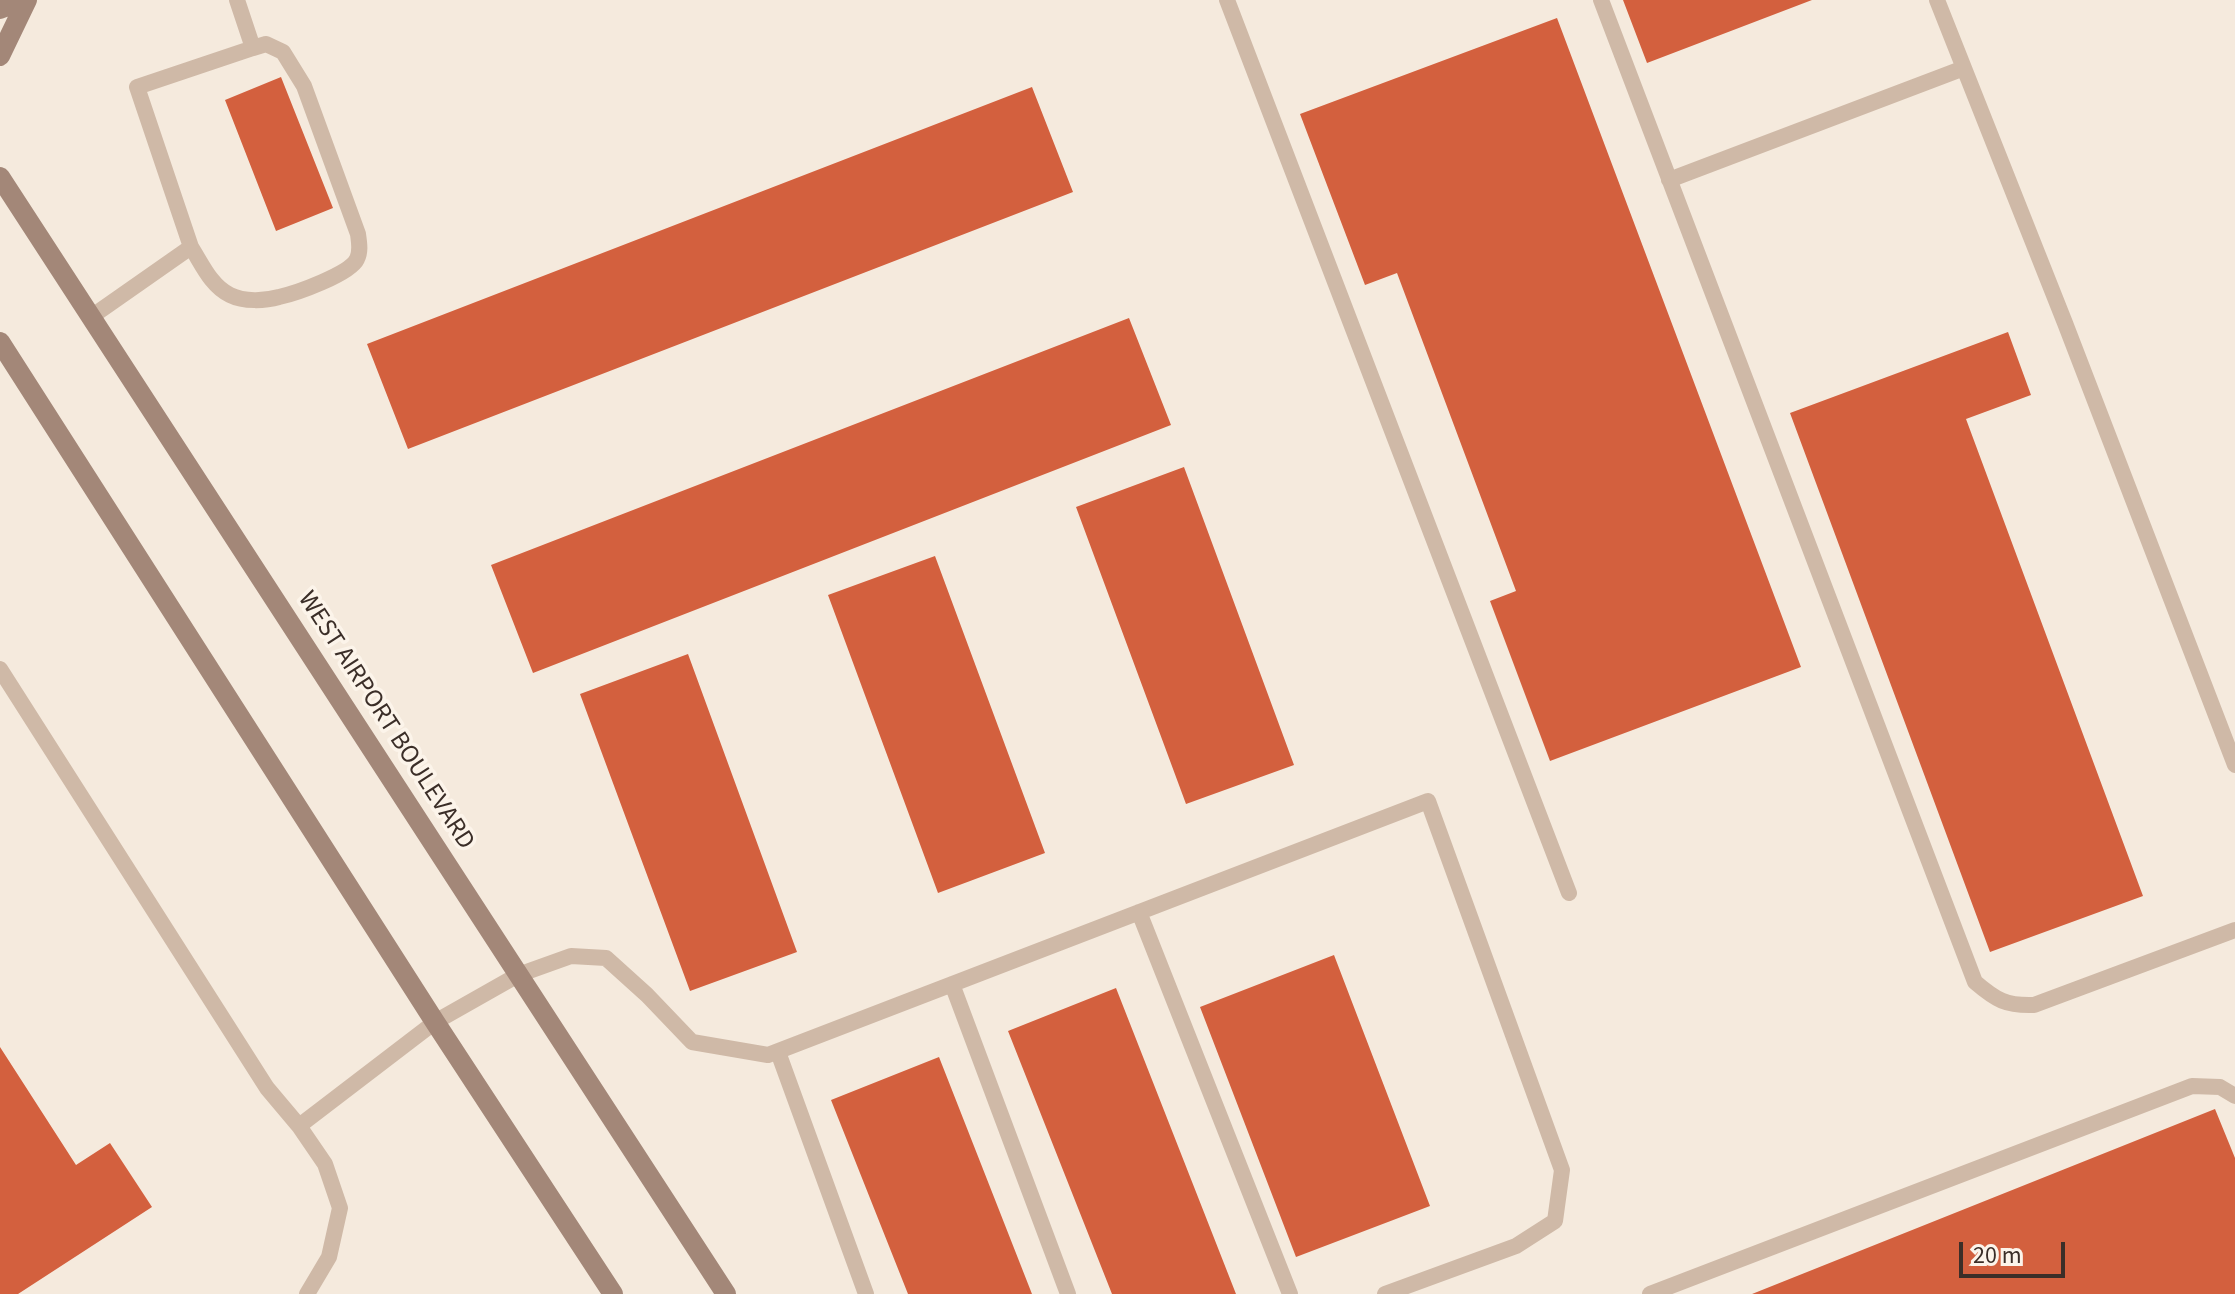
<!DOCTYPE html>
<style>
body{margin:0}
#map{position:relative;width:2235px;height:1294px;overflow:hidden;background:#f5eadd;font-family:"Source Sans 3",sans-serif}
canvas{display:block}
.scale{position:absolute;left:1959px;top:1242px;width:106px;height:36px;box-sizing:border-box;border:4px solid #3b2e28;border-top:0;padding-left:10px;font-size:24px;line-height:28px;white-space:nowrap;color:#3b2e28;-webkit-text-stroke:6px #fcf4ea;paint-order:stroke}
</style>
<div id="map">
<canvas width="2235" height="1294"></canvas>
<div class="scale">20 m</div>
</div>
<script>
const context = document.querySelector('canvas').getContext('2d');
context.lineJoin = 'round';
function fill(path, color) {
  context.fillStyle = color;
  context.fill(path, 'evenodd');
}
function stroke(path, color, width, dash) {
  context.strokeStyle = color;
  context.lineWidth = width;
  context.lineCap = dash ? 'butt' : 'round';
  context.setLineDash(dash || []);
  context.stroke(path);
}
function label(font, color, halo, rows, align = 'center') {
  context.font = font + ' "Source Sans 3",sans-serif';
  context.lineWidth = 7;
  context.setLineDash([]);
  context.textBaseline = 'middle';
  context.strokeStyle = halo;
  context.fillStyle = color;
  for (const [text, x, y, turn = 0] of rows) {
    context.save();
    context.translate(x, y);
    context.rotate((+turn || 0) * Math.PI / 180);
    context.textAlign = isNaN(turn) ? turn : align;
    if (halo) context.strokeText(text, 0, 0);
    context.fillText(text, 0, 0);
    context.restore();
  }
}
const building = new Path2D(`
 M1623,0H1812L1647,63Z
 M1557,18L1801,667L1550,761L1490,601L1516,591L1397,273L1365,285L1300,114Z
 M281,77L333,208L276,231L225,100Z
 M1032,87L1073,192L408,449L367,344Z
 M1129,318L1171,425L533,673L491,565Z
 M2008,332L2031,395L1966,419L2143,896L1990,952L1790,413Z
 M1184,467L1294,765L1186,804L1076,507Z
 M935,556L1045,853L938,893L828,595Z
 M688,654L797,952L690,991L580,694Z
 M1334,955L1430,1206L1296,1257L1200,1007Z
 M1116,988L1236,1294H1112L1008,1031Z
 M0,1047L76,1165L110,1143L152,1207L18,1294H0Z
 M939,1057L1032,1294H908L831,1100Z
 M2215,1109L2235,1158V1294H1752Z`);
const service = new Path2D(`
 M1227,0L1569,893
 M1601,0L1975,982C1996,1000 2006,1006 2034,1005L2235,930
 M1937,0L2065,323L2235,765
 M1669,180L1964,68
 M191,247C202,264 211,286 230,295C244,302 265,301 279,297C297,293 350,274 357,259C361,251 359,242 358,234L304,86L283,52L266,44L253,48
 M91,317L191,247L137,87L253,48L237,0
 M0,669L267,1088L299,1126
 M1139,912L1290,1294
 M952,984L1068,1294
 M778,1052L866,1294
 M307,1294L329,1257L340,1208L325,1164L299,1126L435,1022L518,975L571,956L606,958L647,995L692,1042L768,1055L1428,801L1562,1170L1555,1221L1516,1246L1385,1294
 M1650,1294L2192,1086L2220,1087L2235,1096`);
const secondary = new Path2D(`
 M0,9L24,0
 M0,56L27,0
 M0,177L726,1294
 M0,342L435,1022L613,1294`);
const streetNames = [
 ["WEST AIRPORT BOULEVARD",385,721,57]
];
fill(building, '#d3603e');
stroke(service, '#cfb9a7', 16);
stroke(secondary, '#a38778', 20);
label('26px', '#3b2e28', '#fcf4ea', streetNames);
</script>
